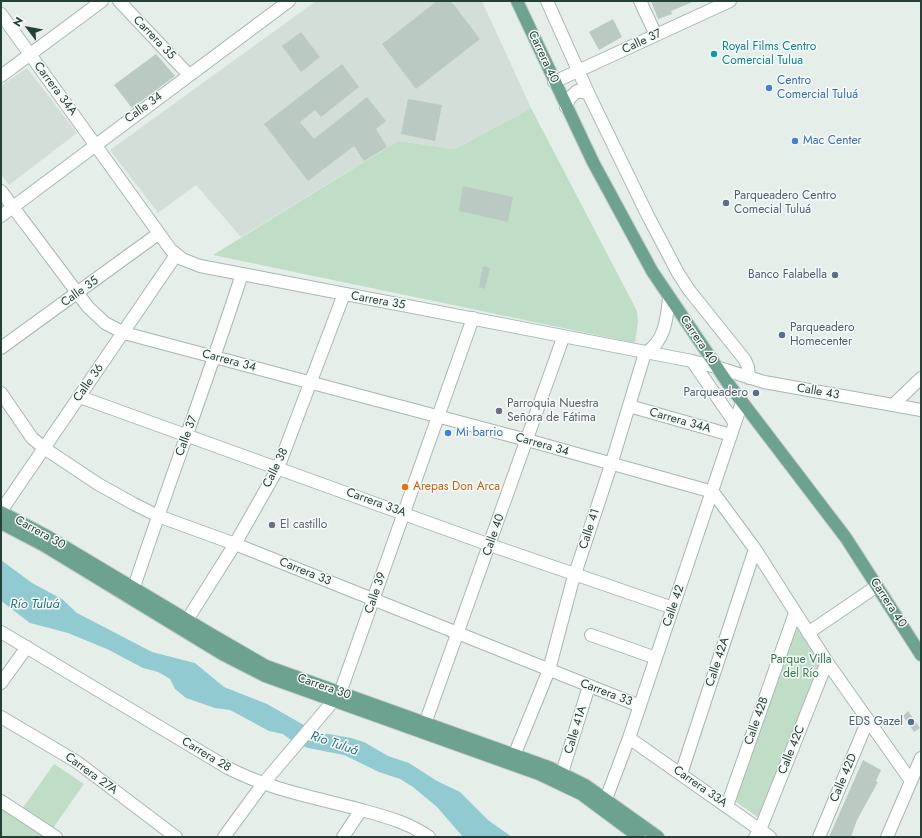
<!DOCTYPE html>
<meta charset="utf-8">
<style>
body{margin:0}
#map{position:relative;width:922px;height:838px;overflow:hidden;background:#e6eeea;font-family:Jost,sans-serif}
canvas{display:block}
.frame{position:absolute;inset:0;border:2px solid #254037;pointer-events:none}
.north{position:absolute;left:8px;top:8px;width:40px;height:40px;-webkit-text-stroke:3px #f7fbf9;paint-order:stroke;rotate:302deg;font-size:11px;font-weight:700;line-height:16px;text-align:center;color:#254037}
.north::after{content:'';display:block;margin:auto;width:14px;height:18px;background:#254037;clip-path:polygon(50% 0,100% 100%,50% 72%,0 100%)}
</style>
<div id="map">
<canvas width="922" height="838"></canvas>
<div class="frame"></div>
<div class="north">N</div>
</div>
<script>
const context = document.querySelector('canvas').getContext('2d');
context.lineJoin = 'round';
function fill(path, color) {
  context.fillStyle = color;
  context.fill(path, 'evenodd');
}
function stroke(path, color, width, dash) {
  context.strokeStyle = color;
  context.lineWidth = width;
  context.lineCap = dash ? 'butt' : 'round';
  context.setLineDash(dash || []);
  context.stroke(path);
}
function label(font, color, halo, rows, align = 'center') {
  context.font = font + ' Jost,sans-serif';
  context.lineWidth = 3;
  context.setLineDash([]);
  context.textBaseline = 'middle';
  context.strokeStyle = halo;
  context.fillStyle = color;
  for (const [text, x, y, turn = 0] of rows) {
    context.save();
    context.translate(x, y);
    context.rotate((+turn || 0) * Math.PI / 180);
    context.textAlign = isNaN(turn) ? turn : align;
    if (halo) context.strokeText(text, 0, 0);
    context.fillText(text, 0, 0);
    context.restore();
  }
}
const built = new Path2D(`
 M316,1H482L531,108L455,149L398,141L241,237L196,185L158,213L110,150Z
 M27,68L77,133L9,185L1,175V86Z`);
const green = new Path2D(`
 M531,108L637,311L638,322L635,343L213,255L398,141L455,149Z
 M797,628L821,663L759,818L735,801Z
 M54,764L84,784L53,828L22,809Z
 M1,809L45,837H1Z`);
const water = new Path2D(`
 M1,560L32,583L62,599L77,613L152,652L195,663L224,687L267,704L316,732L351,738L364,742L388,756L409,763L437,781L460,792L488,820L512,837H463L437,807L413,787L400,779L379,772L344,755L308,748L295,743L283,734L269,731L230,710L215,708L186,698L175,689L170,679L158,672L143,668L107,649L68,633L30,623L1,601Z`);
const building = new Path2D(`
 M437,1H451L480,39L416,89L382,44Z
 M651,1H695L671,11L672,14L658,19Z
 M613,19L622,37L599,50L589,32Z
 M301,32L320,57L301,72L282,46Z
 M156,54L175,76L132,108L114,85Z
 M342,64L359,87L321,117L315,110L300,122L314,139L367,97L386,121L376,129L387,147L364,161L354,146L308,181L264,124Z
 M408,99L442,105L435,141L401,134Z
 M463,186L513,197L508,222L459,211Z
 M483,266L490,268L485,289L479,287Z
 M908,711L920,728L914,732L903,716Z
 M863,760L881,770L876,781L878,782L857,820L851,837H829Z`);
const minor = new Path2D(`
 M119,1L189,75
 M547,1L590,97L647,214L678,273L689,290L745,360L748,367L749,378
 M640,1L656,35
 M1,14L171,250L182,259L200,266L242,274L692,361L716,367L764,382L921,410
 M1,76L102,1
 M554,82L730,1
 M566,107L569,99L577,91L588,93
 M1,191L88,307L105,323L124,333L527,440L713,492L755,549L827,662L911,781
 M1,216L289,1
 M1,348L158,234
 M692,361L735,423
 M1,393L32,438L44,448L98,484L134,504L158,516L235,544L640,706
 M80,397L490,545L673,608
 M893,405L921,378
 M629,406L731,435
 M1,511L176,255
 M129,595L134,587C169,482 208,379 242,274
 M182,628L235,544L278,468L344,294
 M1,632L228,768C271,790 313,797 358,809C383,816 408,822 429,837
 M808,633L877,586
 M591,635L656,658
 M1,683L27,647
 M1,717L77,762L176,837
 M422,732L563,338
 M629,738L770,837
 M511,763L549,670L572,583L611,465L645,353C665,342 667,318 669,298
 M562,773L589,686
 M681,774L755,549
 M1,801L56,837
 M727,806L795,613
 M601,807L606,799L629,738L742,402
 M224,837L262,785L340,693L473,318
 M343,837L361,810
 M755,837L760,830L827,662
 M819,837L868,720
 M887,837L921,758`);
const major = new Path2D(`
 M517,1L593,162L652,271L727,382L846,538L921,655
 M1,512L45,535L214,636L266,666L551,768L585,785L658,837
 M1,523L43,545L222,654L265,676L539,774L581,794L639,837`);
const markers = [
 [714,54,4,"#0f9aa8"],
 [769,88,4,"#3f7fe0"],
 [795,141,4,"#3f7fe0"],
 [726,203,4,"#5c6f8a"],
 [835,275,4,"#5c6f8a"],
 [782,335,4,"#5c6f8a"],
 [756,393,4,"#5c6f8a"],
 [499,411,4,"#6b7280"],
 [448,433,4,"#3f7fe0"],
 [405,487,4,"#e8710a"],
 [272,525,4,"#6b7280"],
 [911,722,4,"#5c6f8a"]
];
const streetNames = [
 ["Carrera 35",154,38,46],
 ["Calle 37",642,42,-25],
 ["Carrera 40",543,57,65],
 ["Carrera 34A",55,89,53],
 ["Calle 34",144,108,-36],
 ["Calle 35",80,292,-36],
 ["Carrera 35",378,301,10],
 ["Carrera 40",698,340,56],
 ["Carrera 34",229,361,15],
 ["Calle 36",89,383,-55],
 ["Calle 43",818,392,10],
 ["Carrera 34A",680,421,16],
 ["Calle 37",187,436,-70],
 ["Carrera 34",542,445,16],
 ["Calle 38",276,468,-64],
 ["Carrera 33A",376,503,20],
 ["Calle 41",590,529,-72],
 ["Carrera 30",40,533,29],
 ["Calle 40",494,535,-71],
 ["Carrera 33",305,572,22],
 ["Calle 39",376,593,-71],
 ["Carrera 40",888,603,57],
 ["Calle 42",674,606,-71],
 ["Calle 42A",718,662,-72],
 ["Carrera 30",324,687,19],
 ["Carrera 33",606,693,21],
 ["Calle 42B",757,721,-71],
 ["Calle 41A",576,730,-73],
 ["Calle 42C",792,750,-68],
 ["Carrera 28",206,755,31],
 ["Carrera 27A",91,774,36],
 ["Calle 42D",844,778,-67],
 ["Carrera 33A",700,787,35]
];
const cultureNames = [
 ["Royal Films Centro",722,47],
 ["Comercial Tulua",722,61]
];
const shopNames = [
 ["Centro",777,81],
 ["Comercial Tuluá",777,95],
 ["Mac Center",803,141],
 ["Mi barrio",456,433]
];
const serviceNames = [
 ["Parqueadero Centro",734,196,"left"],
 ["Comecial Tuluá",734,210,"left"],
 ["Banco Falabella",827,275],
 ["Parqueadero",790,328,"left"],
 ["Homecenter",790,342,"left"],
 ["Parqueadero",748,393],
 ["EDS Gazel",903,722]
];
const worshipNames = [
 ["Parroquia Nuestra",507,404],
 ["Señora de Fátima",507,418],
 ["El castillo",280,525]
];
const foodNames = [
 ["Arepas Don Arca",413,487]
];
const parkNames = [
 ["Parque Villa",801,660],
 ["del Río",801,674]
];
const waterNames = [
 ["Río Tuluá",35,605],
 ["Río Tuluá",334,744,19]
];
fill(built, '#d4ded9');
fill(green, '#c0dec7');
fill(water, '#91cbd1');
fill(building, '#bbc9c3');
stroke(minor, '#a8b6b1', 14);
stroke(major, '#c2cac7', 14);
stroke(minor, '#fff', 12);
stroke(major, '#6da291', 12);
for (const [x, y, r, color] of markers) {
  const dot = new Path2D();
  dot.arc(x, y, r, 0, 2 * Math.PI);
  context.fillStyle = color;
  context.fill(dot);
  stroke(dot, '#f7fbf9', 1.5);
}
label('12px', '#254037', '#f7fbf9', streetNames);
label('12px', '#0d838f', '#f7fbf9', cultureNames, 'left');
label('12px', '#366cbe', '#f7fbf9', shopNames, 'left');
label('12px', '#4e5e75', '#f7fbf9', serviceNames, 'right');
label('12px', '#5b616d', '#f7fbf9', worshipNames, 'left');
label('12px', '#c56008', '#f7fbf9', foodNames, 'left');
label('12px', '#307647', '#f7fbf9', parkNames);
label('italic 13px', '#21727b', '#f7fbf9', waterNames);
</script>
